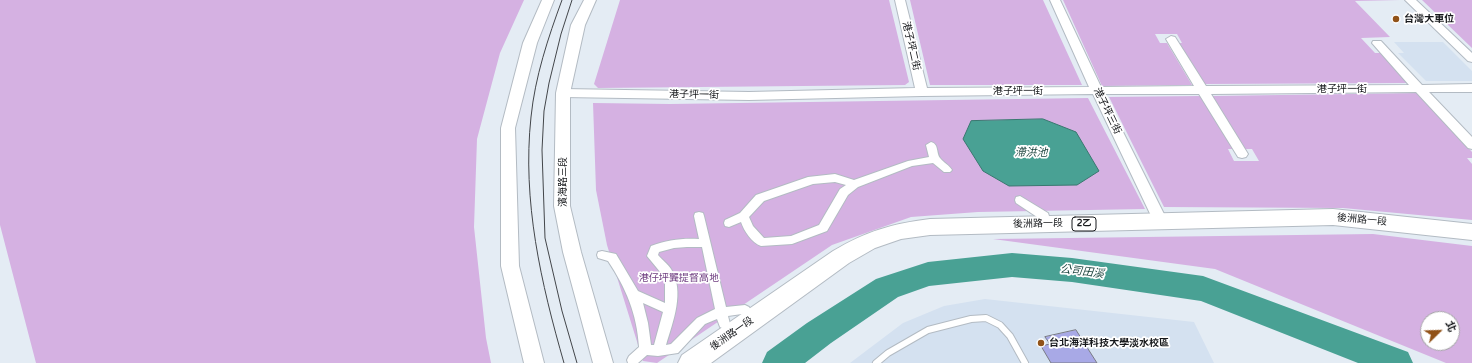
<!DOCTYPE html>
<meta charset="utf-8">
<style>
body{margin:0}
#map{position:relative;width:1472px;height:363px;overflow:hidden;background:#e4ecf4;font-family:"Varela Round","Noto Sans TC",sans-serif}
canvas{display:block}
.north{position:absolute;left:1420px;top:311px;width:40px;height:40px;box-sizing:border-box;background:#fff;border:1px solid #a2a3a4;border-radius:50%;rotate:67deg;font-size:11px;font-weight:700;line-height:16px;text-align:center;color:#17191c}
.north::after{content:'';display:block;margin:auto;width:14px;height:18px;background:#915218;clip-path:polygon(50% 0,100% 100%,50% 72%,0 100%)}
</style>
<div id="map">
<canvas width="1472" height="363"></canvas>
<div class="north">北</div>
</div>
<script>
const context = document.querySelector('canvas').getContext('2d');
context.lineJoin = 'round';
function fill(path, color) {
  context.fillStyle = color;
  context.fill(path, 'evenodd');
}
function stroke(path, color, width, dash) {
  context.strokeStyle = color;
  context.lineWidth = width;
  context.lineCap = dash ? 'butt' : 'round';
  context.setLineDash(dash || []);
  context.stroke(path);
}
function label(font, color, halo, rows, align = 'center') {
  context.font = font + ' "Varela Round","Noto Sans TC",sans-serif';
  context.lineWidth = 3.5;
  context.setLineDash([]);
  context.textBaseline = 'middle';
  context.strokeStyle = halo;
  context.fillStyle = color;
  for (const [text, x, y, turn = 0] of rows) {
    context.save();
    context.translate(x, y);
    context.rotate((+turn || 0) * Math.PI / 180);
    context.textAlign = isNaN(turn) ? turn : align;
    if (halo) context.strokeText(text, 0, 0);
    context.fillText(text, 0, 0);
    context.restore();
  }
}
const built = new Path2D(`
 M1394,42H1443L1472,71V81H1426L1398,53H1404Z
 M985,299L1194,322L1214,363H850L903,323L944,306Z`);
const green = new Path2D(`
 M0,0H524L500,53L477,139L474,227L486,338L491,363H36L0,225Z
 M620,0H889L909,82L905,85L598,88L594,84Z
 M910,0H1043L1082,85H930Z
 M1063,0H1400L1355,1L1390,37L1361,38L1375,53H1382L1409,83L1204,84L1178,43H1182L1177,34H1155L1160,43H1167L1192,85L1102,86Z
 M1422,0H1472V48Z
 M1419,93L1472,152V158H1467L1472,164V220L1343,208L1164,207L1109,97L1200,96L1233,149H1228L1234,161H1259L1252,149H1245L1212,96Z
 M1088,98L1145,209L978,212L911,217L832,245L657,363L643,361L607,245L596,190L593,103L670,104Z
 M1373,234L1472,246V363H1446L1215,269L993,239ZM1428,319H1452V343H1428Z`);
const water = new Path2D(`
 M1043,119L1076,132L1099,171L1077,185L1009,186L983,171L963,139L971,121Z`);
const river = new Path2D(`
 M1012,253L1072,258L1203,276L1408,352L1413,363H1358L1201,301L1072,282L1012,277L929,286L898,297L831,343L805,363H762L767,352L807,323L876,279L928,262Z`);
const building = new Path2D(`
 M1076,330L1097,363H1051L1041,346L1050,344L1045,337Z`);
const service = new Path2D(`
 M876,363L888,353L928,330L971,319L986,318L1000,325L1010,336L1025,363`);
const pedestrian = new Path2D(`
 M931,142C939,144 936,153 940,158C944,163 949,165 952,170L950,172H944L933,163L912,166L858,187L848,195L827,231L792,244L761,246C752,243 744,231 741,222L729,227L725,226L724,223L725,220L740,213L756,195L808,177L835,174L854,180L908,161L929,157L926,145ZM835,182L846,185L840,189L819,225L791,236L764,238L753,226L749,217L764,201L813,184Z
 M1020,196L1048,213L1049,216L1048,219H1040L1016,203L1015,200L1016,197Z
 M699,212L703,213L704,216L726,307L745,305L749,307L751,310L749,313L728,316L730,324L728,327L724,329L720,327L717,319L705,324L678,353L658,356L647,355L638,363H628L627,360L629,356L639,347C637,314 626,288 608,261L598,258L597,255L598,252L602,251L616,254L638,291L665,303V280L661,273L647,256L651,246C667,240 682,238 699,239L694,216L695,213ZM687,247H702L715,309L697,318L671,344L666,345C673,322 685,291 671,269C668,264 662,260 658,255L659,252L674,248ZM643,303L663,312L654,345H651L648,323Z`);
const minor = new Path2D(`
 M895,0H905L927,88L1089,87L1050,0H1060L1101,87L1194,86L1166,39L1171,36L1175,37L1206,86L1409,85L1372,43L1373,41H1381L1422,85L1472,84V92H1429L1472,137V149L1468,148L1416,92L1211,94L1248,154L1246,157L1242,158L1238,157L1199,94H1104L1168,222L1166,226L1161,227L1156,226L1154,222L1093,94L922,96L749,100L563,97L559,96L557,93L559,90L563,89L749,92L915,88Z
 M1405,0H1416L1472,53V62L1468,61Z`);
const tertiary = new Path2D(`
 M542,0H554L537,43L515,128L519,266L544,363H524L501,266V128L523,43Z
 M584,0H596L585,25L570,93V206L581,252L613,363H593L563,252L554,206L556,93L571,25Z`);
const primary = new Path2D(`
 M1333,209L1472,224V240L1333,225L930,235L901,239L875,248L849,263L711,363H678L682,355L833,251C867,231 891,224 930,219Z`);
const tram = new Path2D(`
 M562,0C548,38 535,77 531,117C522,201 541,283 564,363
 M572,0L561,34L549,83L544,111L542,150L545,238L562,311L577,363`);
const markers = [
 [1396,19,4,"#915218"],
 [1041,343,4,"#915218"]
];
const shields = [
 [1084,224,24]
];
const shieldNames = [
 ["2乙",1084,224]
];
const poiNames = [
 ["台灣大車位",1404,19],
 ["台北海洋科技大學淡水校區",1049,343]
];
const streetNames = [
 ["港子坪二街",911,46,77],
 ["港子坪一街",1342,89],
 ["港子坪一街",1018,91],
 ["港子坪一街",694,95,1],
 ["港子坪三街",1107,111,64],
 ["濱海路三段",563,182,-90],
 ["後洲路一段",1362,220,5],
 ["後洲路一段",1038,224,-1],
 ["後洲路一段",732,334,-35]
];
const parkNames = [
 ["港仔坪龔提督高地",679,278]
];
const waterNames = [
 ["滯洪池",1031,153],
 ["公司田溪",1082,272,7]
];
fill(built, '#d4e1f0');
fill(green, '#d5b1e2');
fill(water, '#49a194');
stroke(water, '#3a7870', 1);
fill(river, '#49a194');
fill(building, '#a8a9e6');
stroke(building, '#7a7b84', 1);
stroke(service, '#b3bbc3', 8);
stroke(pedestrian, '#b3bbc3', 2);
stroke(minor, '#b3bbc3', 2);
stroke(tertiary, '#b3bbc3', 2);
stroke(primary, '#b3bbc3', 2);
stroke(service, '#fff', 6);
fill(pedestrian, '#fff');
fill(minor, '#fff');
fill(tertiary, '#fff');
fill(primary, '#fff');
stroke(tram, '#424549', 1);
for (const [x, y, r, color] of markers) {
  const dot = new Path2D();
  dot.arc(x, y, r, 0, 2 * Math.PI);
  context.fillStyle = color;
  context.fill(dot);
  stroke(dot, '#fff', 1.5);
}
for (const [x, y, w] of shields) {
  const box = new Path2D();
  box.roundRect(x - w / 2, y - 7, w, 14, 3);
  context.fillStyle = '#fff';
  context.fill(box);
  stroke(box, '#17191c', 1);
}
label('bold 9px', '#17191c', null, shieldNames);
label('bold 10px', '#17191c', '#fff', poiNames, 'left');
label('10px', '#17191c', '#fff', streetNames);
label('10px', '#703f81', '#fff', parkNames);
label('italic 11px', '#163f39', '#fff', waterNames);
</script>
